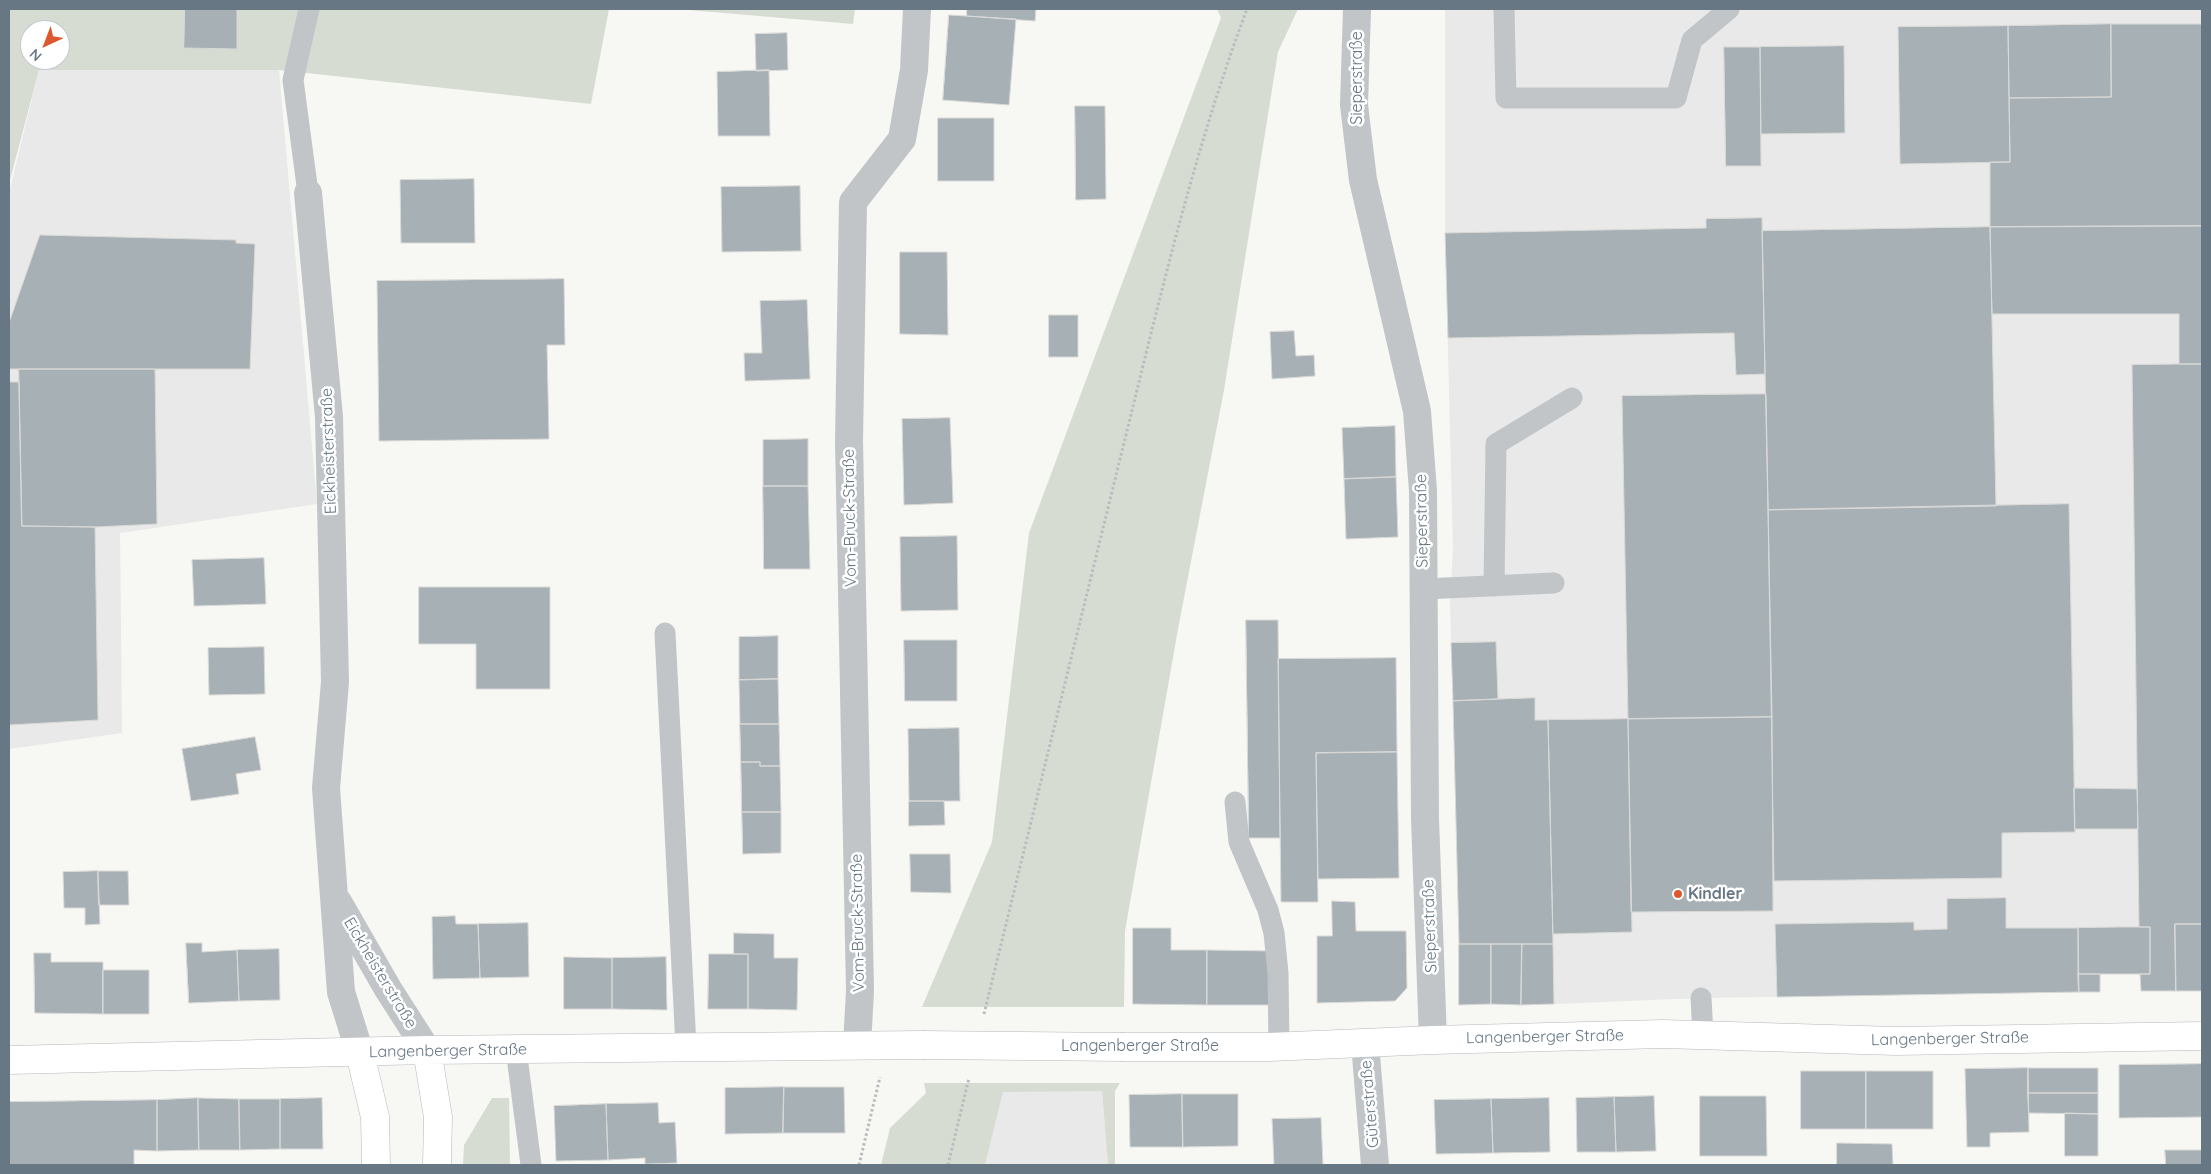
<!DOCTYPE html>
<meta charset="utf-8">
<style>
body{margin:0}
#map{position:relative;width:2211px;height:1174px;overflow:hidden;background:#f7f7f4;font-family:Quicksand,sans-serif}
canvas{display:block}
.frame{position:absolute;inset:0;border:10px solid #677784;pointer-events:none}
.north{position:absolute;left:20px;top:20px;width:50px;height:50px;box-sizing:border-box;background:#fff;border:1px solid #c2c9ce;border-radius:50%;rotate:223deg;font-size:14px;font-weight:700;line-height:20px;text-align:center;color:#677784}
.north::after{content:'';display:block;margin:auto;width:18px;height:22px;background:#dd582e;clip-path:polygon(50% 0,100% 100%,50% 72%,0 100%)}
</style>
<div id="map">
<canvas width="2211" height="1174"></canvas>
<div class="frame"></div>
<div class="north">N</div>
</div>
<script>
const context = document.querySelector('canvas').getContext('2d');
context.lineJoin = 'round';
function fill(path, color) {
  context.fillStyle = color;
  context.fill(path, 'evenodd');
}
function stroke(path, color, width, dash) {
  context.strokeStyle = color;
  context.lineWidth = width;
  context.lineCap = dash ? 'butt' : 'round';
  context.setLineDash(dash || []);
  context.stroke(path);
}
function label(font, color, halo, rows, align = 'center') {
  context.font = font + ' Quicksand,sans-serif';
  context.lineWidth = 5;
  context.setLineDash([]);
  context.textBaseline = 'middle';
  context.strokeStyle = halo;
  context.fillStyle = color;
  for (const [text, x, y, turn = 0] of rows) {
    context.save();
    context.translate(x, y);
    context.rotate((+turn || 0) * Math.PI / 180);
    context.textAlign = isNaN(turn) ? turn : align;
    if (halo) context.strokeText(text, 0, 0);
    context.fillText(text, 0, 0);
    context.restore();
  }
}
const built = new Path2D(`
 M1445,9H2202V991H2141L2140,974H2101L2100,992L1701,998L1554,1004L1553,944H1459L1450,602L1453,550L1445,233Z
 M39,70H279L317,504L120,533L122,733L9,749V193Z
 M1003,1091H1102L1108,1165H985Z`);
const green = new Path2D(`
 M9,9H609L591,104L279,70H39L9,184ZM30,30H60V60H30Z
 M677,9H855L853,24Z
 M1217,9H1298L1278,52L1224,390L1178,629L1125,931L1124,1007H922L992,842L1029,533L1221,18Z
 M924,1083H1120L1115,1091V1165H1108L1102,1091L1003,1092L985,1165H881L890,1128L926,1093Z
 M492,1098H509L510,1165H463L464,1145Z`);
const building = new Path2D(`
 M185,9H237V49L184,48Z
 M967,9H1036L1035,21L967,16Z
 M949,15L1016,19L1009,105L943,100Z
 M2111,24V97L2009,98L2008,26Z
 M2111,24H2202V226L1990,227V162H2010L2009,98L2111,97Z
 M2008,26L2010,162L1900,164L1898,27Z
 M787,33L788,70L756,71L755,34Z
 M1844,46L1845,133L1761,134L1760,47Z
 M1724,47H1760L1761,166H1726Z
 M769,70L770,136H718L717,72Z
 M1075,106H1105L1106,199L1076,200Z
 M938,118H994V181H938Z
 M474,179L475,243H401L400,180Z
 M800,186L801,251L722,252L721,187Z
 M1762,218L1765,374L1736,375L1734,333L1448,338L1445,233L1706,228V219Z
 M2202,226V364H2179V314H1992L1990,227Z
 M1990,227L1996,506L1768,510L1762,231Z
 M40,235L236,240V243L255,244L250,369H9V323Z
 M900,252H947L948,335L900,334Z
 M564,279L565,345H547L549,439L379,441L377,281Z
 M807,300L810,379L745,381L744,353H762L760,301Z
 M1049,315H1078V357H1049Z
 M1294,331L1296,356L1314,355L1315,376L1272,379L1270,332Z
 M2179,364H2202V924H2175L2176,991H2141L2140,974H2150V927H2139L2132,365Z
 M19,369H155L157,524L95,527L22,526Z
 M9,382H19L22,526L95,527L98,720L9,725Z
 M1766,394L1772,717L1628,719L1622,396Z
 M950,418L953,503L904,505L902,419Z
 M1395,426L1396,477L1344,479L1342,428Z
 M808,439V486H763V440Z
 M1396,477L1398,537L1346,539L1344,479Z
 M763,486H808L810,569H764Z
 M2069,504L2075,832L2002,833V878L1774,881L1768,510Z
 M957,536L958,610L901,611L900,537Z
 M264,558L266,604L194,606L192,560Z
 M419,587H550V689H476V644H419Z
 M1246,620H1278L1280,838H1249Z
 M778,636V679L739,680V637Z
 M904,640H957V701H905Z
 M1496,642L1498,699L1453,701L1451,643Z
 M264,647L265,694L209,695L208,648Z
 M1396,658L1397,752L1316,753L1318,902H1281L1278,659Z
 M778,679L779,724H740L739,680Z
 M1535,698V720H1548L1553,944H1459L1453,701Z
 M1772,717L1773,911L1631,912L1628,719Z
 M1628,719L1632,932L1553,934L1548,720Z
 M740,724H779L780,766H760V762H741Z
 M959,728L960,801H909L908,729Z
 M255,737L261,770L236,774L239,794L191,801L182,749Z
 M1397,752L1399,878L1318,879L1316,753Z
 M741,762H760V766H780L781,812H742Z
 M2074,788L2137,789L2138,829H2075Z
 M909,801H944L945,825L909,826Z
 M742,812H781V853L743,854Z
 M910,854H950L951,893L911,892Z
 M98,871H128L129,905H99Z
 M98,871L100,924L85,925V908H64L63,872Z
 M2006,898V928H2078L2079,992L1777,997L1775,924L1914,922V930L1947,929V899Z
 M1332,901L1355,902L1356,931H1406L1407,988L1395,1001L1317,1003V936H1332Z
 M455,916L456,924H478L480,978L433,979L432,917Z
 M528,923L529,977L480,978L478,924Z
 M2175,924H2202V991H2176Z
 M2119,927H2150V974H2078V928Z
 M1133,928H1171V950H1207V1005L1133,1004Z
 M734,933L774,934V958H798L797,1010L748,1009V954H734Z
 M186,943H202V952L237,950L239,1001L189,1003Z
 M1459,944H1491V1004L1459,1005Z
 M1491,944H1522L1521,1005L1491,1004Z
 M1522,944H1553L1554,1004L1521,1005Z
 M279,949L280,1000L239,1001L237,950Z
 M1207,950L1273,951V1005H1207Z
 M34,953H51V962H103V1014L35,1013Z
 M709,954H748V1009H708Z
 M564,957L612,958V1009H564Z
 M666,957L667,1010L612,1009V958Z
 M103,970H149V1014H103Z
 M2078,974H2100V992H2079Z
 M2202,1064V1117L2119,1118V1065Z
 M2028,1068L2029,1132L1990,1133V1147H1967L1965,1069Z
 M2028,1068H2098V1093H2028Z
 M1801,1071H1866V1129H1801Z
 M1866,1071H1933V1129H1866Z
 M784,1087L783,1133L725,1134V1088Z
 M784,1087H844L845,1133H783Z
 M2028,1093H2098V1114L2029,1113Z
 M1182,1094L1183,1147H1130L1129,1095Z
 M1182,1094H1238V1146L1183,1147Z
 M1654,1096L1656,1151L1616,1152L1614,1097Z
 M1700,1096H1766L1767,1156H1700Z
 M1614,1097L1616,1152H1577L1576,1098Z
 M198,1098L239,1099L240,1150H199Z
 M198,1098L199,1150L157,1151V1100Z
 M322,1098L323,1149H280V1099Z
 M1549,1098L1550,1152L1493,1153L1491,1099Z
 M239,1099H280V1149L240,1150Z
 M1491,1099L1493,1153L1436,1154L1434,1100Z
 M157,1100V1151L134,1150V1165H9V1102Z
 M658,1103L659,1123L675,1122L677,1163L645,1164V1158L608,1160L606,1104Z
 M606,1104L608,1160L556,1161L554,1106Z
 M2065,1113L2098,1114V1156H2065Z
 M1321,1118L1323,1165H1274L1272,1119Z
 M1837,1143L1892,1144L1893,1165H1837Z
 M2165,1150H2202V1165H2166Z`);
const path = new Path2D(`
 M984,1014C1030,826 1076,638 1122,451C1159,302 1193,153 1247,9
 M859,1165L880,1077
 M948,1165L969,1078`);
const service = new Path2D(`
 M1504,9L1506,98H1676L1692,40L1729,9
 M308,193L293,80L309,9
 M1494,586L1496,444L1572,398
 M1424,589L1554,583
 M665,633L686,1047
 M1235,802L1239,842L1268,910L1274,933L1278,973L1279,1046
 M1701,998L1703,1035
 M516,1049L531,1165`);
const minor = new Path2D(`
 M1357,9L1354,105L1363,180L1417,411L1423,491L1425,819L1433,1040
 M308,193L329,417L335,682L326,788L341,992L360,1053
 M338,902L388,989L427,1050
 M1365,1043L1375,1165
 M857,1045L860,991L849,441L853,202L902,139L914,70L917,9`);
const secondary = new Path2D(`
 M1124,1047H1269L1433,1040L1663,1034L1896,1041L2202,1036
 M427,1050L438,1117L437,1165
 M360,1053L375,1117L376,1165
 M9,1060L427,1050L922,1045`);
const secondaryBridge = new Path2D(`
 M922,1045L1124,1047`);
const markers = [
 [1678,894,5,"#dd582e"]
];
const streetNames = [
 ["Sieperstraße",1357,78,-90],
 ["Eickheisterstraße",329,451,-92],
 ["Vom-Bruck-Straße",850,518,-91],
 ["Sieperstraße",1422,521,-91],
 ["Vom-Bruck-Straße",858,923,-91],
 ["Sieperstraße",1430,926,-92],
 ["Eickheisterstraße",380,973,59],
 ["Langenberger Straße",1545,1037,-1],
 ["Langenberger Straße",1950,1039,-1],
 ["Langenberger Straße",1140,1046],
 ["Langenberger Straße",448,1051,-1],
 ["Güterstraße",1370,1104,-95]
];
const poiNames = [
 ["Kindler",1688,894]
];
fill(built, '#e8e9e8');
fill(green, '#d7dcd3');
fill(building, '#a7b0b5');
stroke(building, '#d9d9d7', 1);
stroke(secondary, '#b3b8bd', 29);
stroke(path, '#b9bcbe', 3, [2.5, 2.5]);
stroke(service, '#c1c5c8', 21);
stroke(minor, '#c1c5c8', 28);
stroke(secondary, '#fff', 28);
stroke(secondaryBridge, '#b3b8bd', 29, []);
stroke(secondaryBridge, '#fff', 28);
for (const [x, y, r, color] of markers) {
  const dot = new Path2D();
  dot.arc(x, y, r, 0, 2 * Math.PI);
  context.fillStyle = color;
  context.fill(dot);
  stroke(dot, '#fff', 2);
}
label('16px', '#677784', '#fff', streetNames);
label('bold 16px', '#677784', '#fff', poiNames, 'left');
</script>
